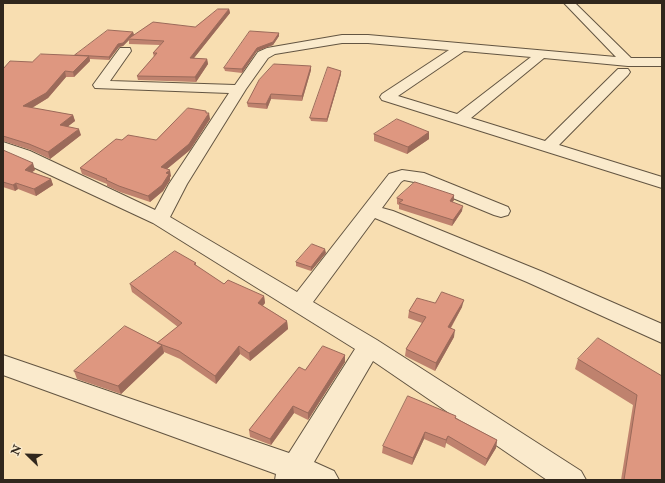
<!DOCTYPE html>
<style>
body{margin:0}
#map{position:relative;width:665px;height:483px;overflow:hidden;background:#f8deb1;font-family:"IM FELL Double Pica",serif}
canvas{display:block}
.frame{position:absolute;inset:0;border:4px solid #31271d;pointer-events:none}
.north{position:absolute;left:8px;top:435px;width:40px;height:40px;-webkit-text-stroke:3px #faeacc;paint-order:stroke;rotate:293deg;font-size:11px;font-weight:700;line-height:16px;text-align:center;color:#31271d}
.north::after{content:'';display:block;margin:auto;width:14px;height:18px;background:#31271d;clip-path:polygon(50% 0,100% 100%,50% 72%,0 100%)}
</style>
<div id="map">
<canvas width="665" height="483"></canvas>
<div class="frame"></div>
<div class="north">N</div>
</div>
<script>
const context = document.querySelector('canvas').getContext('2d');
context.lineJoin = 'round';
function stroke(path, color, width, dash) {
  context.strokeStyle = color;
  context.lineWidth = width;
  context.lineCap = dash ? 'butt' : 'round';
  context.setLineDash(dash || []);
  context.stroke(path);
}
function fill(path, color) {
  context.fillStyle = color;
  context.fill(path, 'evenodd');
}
const street = new Path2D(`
 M564,3H575L631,58H662V66H628L544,58L471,118L545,141L618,69H628L630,72L628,75L559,145L662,177V188L382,100L380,97L382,94L449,50L368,43H342L275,54L268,58L246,89L187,184L170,217L297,292L389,174L402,170L424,173L508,207L510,211L508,215L501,217L494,215L414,182L404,180L401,182L382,208L393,211L543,272L662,324V343L527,282L375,218L313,302L377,340L581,471L586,480H547L373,361L314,462L334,471L339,480H275L276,474L3,375V355L289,453L355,349L153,223L3,153V142L30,151L155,210L169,184L229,93L95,88L93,85L120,48H130L131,51L110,81L235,85L258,52L267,48L342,35H368L616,57ZM464,51L531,57L457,114L398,96Z`);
const wall = new Path2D(`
 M229,9L230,13L194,58L207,59L208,64L196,82L138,80L137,76L154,57L153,53L160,45L129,44V40L123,46L119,47L109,60L90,59V61L74,77H66L48,98L32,108L73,115L75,121L68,126L81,135L50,159L31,150L3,141V69L32,62L75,55L133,32L134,35L132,37L195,27Z
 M279,33V36L273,45L257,51L242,73L225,71L224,68Z
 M311,66V70L302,101L271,99L267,109L248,107L247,103Z
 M341,74L327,122L311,121L310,118Z
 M206,113L210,119L190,150L167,169L171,176L170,177V180L163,191L150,202L120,192L107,186V184L82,174L80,168L122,140H156Z
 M429,132V139L407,154L374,141V134Z
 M3,150L35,170L32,172L51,179L53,185L36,196L18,189L15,191L3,187Z
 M454,195V200L452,202L462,211L452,226L399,209V205L397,204V198Z
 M326,253L311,271L296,266V262Z
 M196,263V266L224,284L264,296L265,303L263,306L287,321L288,329L250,361L240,354L216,384L180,359L164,352V353L121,394L77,379L74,371L157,343L178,327L132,292L130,284Z
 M435,303L462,307L451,328L454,337L435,371L405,356L406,349L422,323L408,318L409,311Z
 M345,355V362L308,420L294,413L271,445L250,437L249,430L305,370Z
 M578,359L662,376V480H621L633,405L575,369Z
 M456,418L497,440L496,448L485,466L446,443L445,448L424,439L412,465L382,453L383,446Z`);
const shadedWall = new Path2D(`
 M229,9L230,13L190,63V58Z
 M133,32L134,35L130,39H128L129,40L123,46L119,47L109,60V57L118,44Z
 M279,33V36L273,45L257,51L242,73V69L257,48Z
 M89,56L90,61L74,77L73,72Z
 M207,59L208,64L196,82L195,77Z
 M311,66V70L302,101V96Z
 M65,71L66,77L48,98L25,112L23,106Z
 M341,71V74L327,122V119Z
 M271,94V99L267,109L266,104Z
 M206,111L207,116L209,113L210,119L190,150L162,173L161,167L206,113Z
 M73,115L75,121L62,131L60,125Z
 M79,129L81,135L50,159L48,152Z
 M429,132V139L407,154L408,147Z
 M33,163L35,170L27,176L25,170Z
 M170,170L171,176L170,177V180L163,191L150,202L148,196L166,173Z
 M51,179L53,185L36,196L34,189Z
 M16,183L18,189L15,191L13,185Z
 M454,195V200L449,207L450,201Z
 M463,206L462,211L452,226L453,220Z
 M325,249L326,253L311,271V267Z
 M264,296L265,303L258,310V303Z
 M464,300L462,307L447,334L448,327Z
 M287,321L288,329L250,361L249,353Z
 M455,330L454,337L435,371L436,363Z
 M162,345L164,353L121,394L118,386Z
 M239,346L240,354L216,384L215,376Z
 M345,355V362L308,420V413Z
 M293,406L294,413L271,445L270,439Z
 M425,432L424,439L412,465L413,458Z
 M448,436L446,443L445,448L446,440Z
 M497,440L496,448L485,466L487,459Z`);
const building = new Path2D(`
 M218,9H229L190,58L207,59L195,77L137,76L157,53H153L164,41L128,39L153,22L195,27Z
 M108,30L133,32L123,43L118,44L109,57L75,55Z
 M250,31L279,33L273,42L257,48L242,69L224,68Z
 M41,54L89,56L73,72L65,71L46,93L23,106L73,115L60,125L79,129L48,152L29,144L3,136V69L10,61L32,62Z
 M274,64L311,66L302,96L271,94L266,104L247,103L259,80Z
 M328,67L341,71L327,119L310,118Z
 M188,108L206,111V113H209L189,144L161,167L170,170L166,173L169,174L162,185L148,196L119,186L106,180L107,179L80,168L116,139L122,140L128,135L156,140Z
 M397,119L429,132L408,147L374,134Z
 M3,150L33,163L25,170L51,179L34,189L16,183L13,185L3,182Z
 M415,182L454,195L450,201L463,206L453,220L399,203L403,200L397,198Z
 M312,244L325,249L311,267L296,262Z
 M175,251L196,263L194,264L224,284L228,280L264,296L258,303L287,321L249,353L239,346L215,376L179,351L157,343L182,323L130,284Z
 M442,292L464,300L448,327L455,330L436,363L406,349L426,317L409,311L417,298L435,303Z
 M125,326L162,345L118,386L74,371Z
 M598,338L662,376V480H624L637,395L578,359Z
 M323,346L345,355L308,413L293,406L270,439L249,430L299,367L305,370Z
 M408,396L456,416L455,418L497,440L487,459L448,436L446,440L425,432L413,458L383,446Z`);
stroke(street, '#635542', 2);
fill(street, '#faeacc');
fill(wall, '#bf826e');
fill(shadedWall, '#9b6a5a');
fill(building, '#de9780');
stroke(building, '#9b6a5a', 1);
</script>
